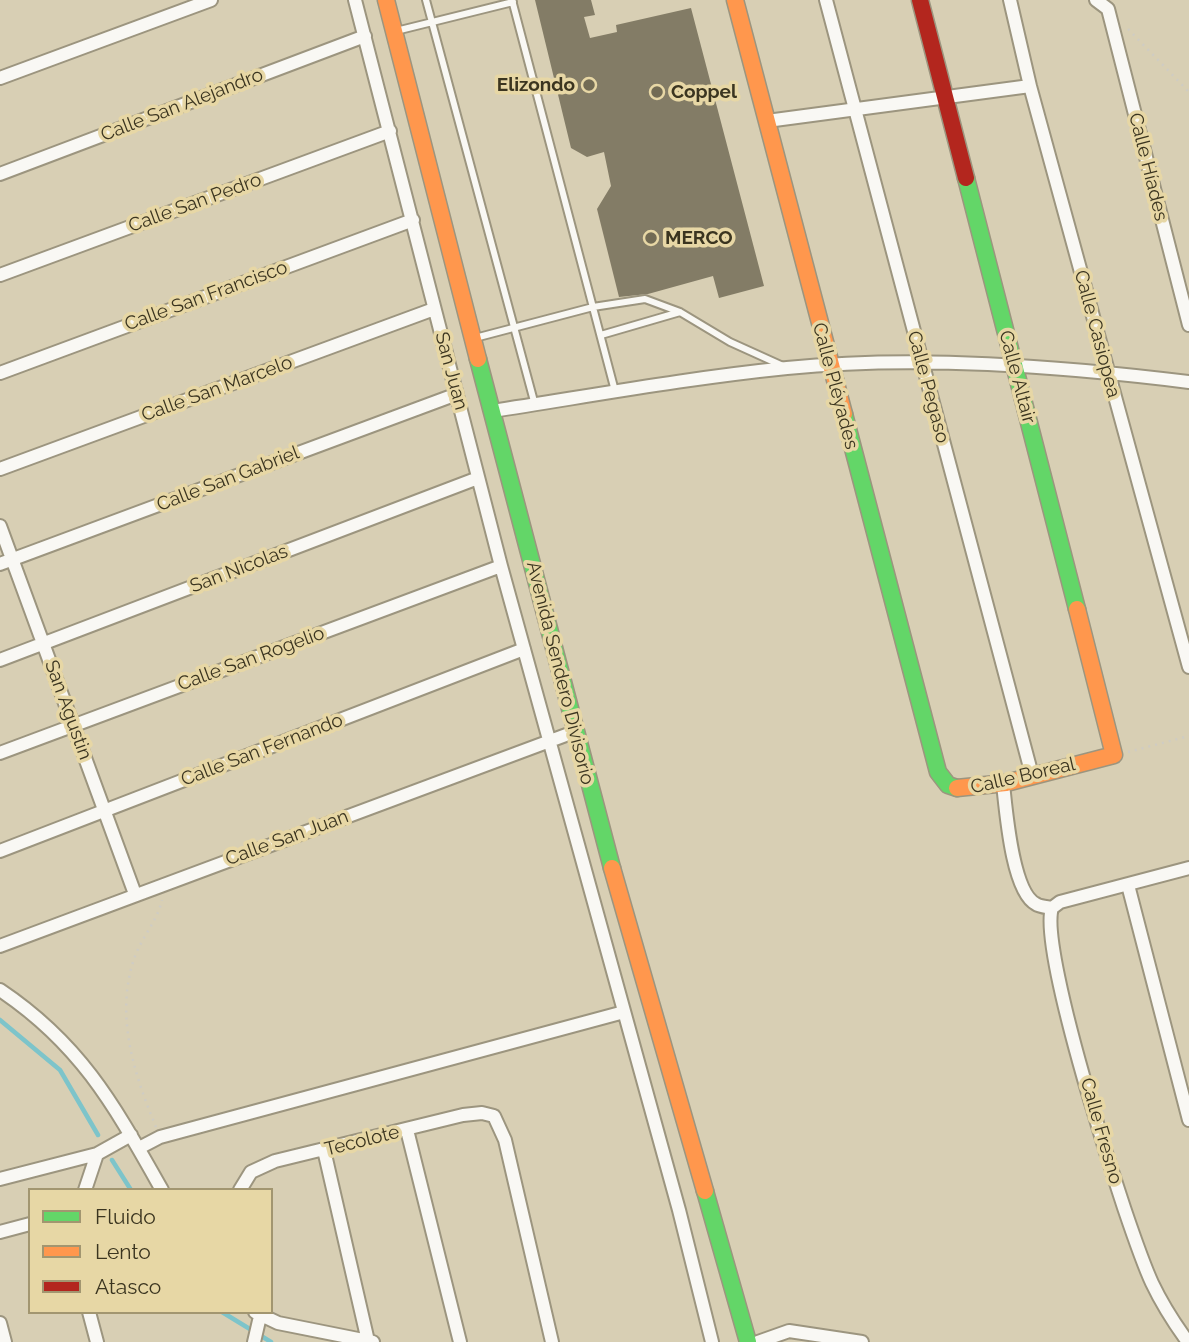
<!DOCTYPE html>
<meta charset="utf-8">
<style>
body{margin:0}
#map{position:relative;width:1189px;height:1342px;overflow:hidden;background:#d8cfb4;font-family:Raleway,sans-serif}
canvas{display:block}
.legend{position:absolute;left:28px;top:1188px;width:245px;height:126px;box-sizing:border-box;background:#e7d7a5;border:2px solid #a29670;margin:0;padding:9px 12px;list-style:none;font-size:21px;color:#3b3520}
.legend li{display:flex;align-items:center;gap:14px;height:35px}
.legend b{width:35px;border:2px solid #a29670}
</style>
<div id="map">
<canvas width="1189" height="1342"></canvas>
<ul class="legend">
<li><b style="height:9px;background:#63d668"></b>Fluido</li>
<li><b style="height:9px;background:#ff974d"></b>Lento</li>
<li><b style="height:9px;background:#b3261e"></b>Atasco</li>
</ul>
</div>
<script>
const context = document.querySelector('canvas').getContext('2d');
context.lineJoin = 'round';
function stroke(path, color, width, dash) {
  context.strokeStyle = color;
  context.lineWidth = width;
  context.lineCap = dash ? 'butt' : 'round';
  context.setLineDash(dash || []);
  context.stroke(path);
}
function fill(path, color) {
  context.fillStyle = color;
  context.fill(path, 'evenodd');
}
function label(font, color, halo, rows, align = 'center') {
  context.font = font + ' Raleway,sans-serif';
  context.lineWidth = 7;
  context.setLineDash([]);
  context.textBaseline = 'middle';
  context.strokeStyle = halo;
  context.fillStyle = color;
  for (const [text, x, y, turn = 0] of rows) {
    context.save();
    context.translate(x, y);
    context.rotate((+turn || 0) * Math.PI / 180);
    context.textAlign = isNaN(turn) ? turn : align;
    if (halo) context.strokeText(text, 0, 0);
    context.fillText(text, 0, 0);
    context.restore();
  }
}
const stream = new Path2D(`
 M0,1020L60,1070L98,1135
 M112,1160L131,1190
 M222,1312L271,1342`);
const building = new Path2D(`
 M535,0H591L595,15L584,17L590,38L617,32L616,25L691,8L764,286L719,298L713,276L648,294L619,297L597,209L611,186L604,152L587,157L571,148Z`);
const path = new Path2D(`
 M1128,29L1189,92
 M1128,752L1189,736
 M156,1127C134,1074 115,1016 134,959C141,938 157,922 162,900`);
const lane = new Path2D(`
 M426,0L535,405
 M512,0L615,391
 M396,31L513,2
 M601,335L680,312
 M475,338L593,307L645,299L680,312L730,342L783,366`);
const street = new Path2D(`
 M355,0L501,566L679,1210L712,1342
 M826,0L1032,775
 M1010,0L1030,86L1189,667
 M1096,0L1108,9L1189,325
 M0,78L211,0
 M767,121L1030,86
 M0,174L365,36
 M0,275L390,131
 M0,373L413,220
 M492,411C590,396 688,378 787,368C918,355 1058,366 1189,382
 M0,469L434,309
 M0,526L135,894
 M0,564L457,394
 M0,660L478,478
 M0,753L501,566
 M1003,784C1006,810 1012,892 1036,904C1040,907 1048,907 1052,908
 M0,851L524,649
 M1128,885L1189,1120
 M1052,908C1038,951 1128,1231 1152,1283C1162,1304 1174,1323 1188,1342
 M1052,908L1060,902L1189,868
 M0,946L574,732
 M0,990C82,1045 115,1107 162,1190
 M407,1130L460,1342
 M139,1148L160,1137L624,1012
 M324,1150L368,1341
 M0,1179L97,1154
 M85,1190L97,1154L131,1135
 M240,1190L251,1172L275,1161L463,1115L482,1113L494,1116L505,1140L552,1342
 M0,1232L30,1224
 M89,1312L97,1342
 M255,1312L278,1323L373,1342
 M0,1323L5,1342
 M254,1342L261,1312
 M758,1342L789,1331L862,1342`);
const fast = new Path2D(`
 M966,178L1077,609
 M478,359L612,868
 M844,414L938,772L948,785L957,788
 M705,1191L748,1342`);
const slow = new Path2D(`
 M386,0L478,359
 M735,0L844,414
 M957,788L1006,783L1114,755L1077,609
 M612,868L705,1191`);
const jam = new Path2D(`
 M920,0L966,178`);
const markers = [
 [589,85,7,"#726b54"],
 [657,92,7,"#726b54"],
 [651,238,7,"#726b54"]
];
const poiNames = [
 ["Elizondo",575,85,"right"],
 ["Coppel",671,92],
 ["MERCO",665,238]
];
const streetNames = [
 ["Calle San Alejandro",182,105,-21],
 ["Calle Híades",1148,167,76],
 ["Calle San Pedro",195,203,-20],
 ["Calle San Francisco",206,296,-20],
 ["Calle Casiopea",1097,334,75],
 ["San Juan",451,371,75],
 ["Calle Altair",1017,377,75],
 ["Calle Pléyades",835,386,75],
 ["Calle Pegaso",928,387,75],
 ["Calle San Marcelo",217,389,-20],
 ["Calle San Gabriel",228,479,-21],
 ["San Nicolas",239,569,-21],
 ["Calle San Rogelio",251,659,-20],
 ["Avenida Sendero Divisorio",560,673,76],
 ["San Agustin",68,710,70],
 ["Calle San Fernando",262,750,-21],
 ["Calle Boreal",1023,776,-13],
 ["Calle San Juan",287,838,-20],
 ["Calle Fresno",1101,1131,74],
 ["Tecolote",362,1141,-14]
];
stroke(stream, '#7dc4ca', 4.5);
fill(building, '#837c66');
stroke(lane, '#9c957f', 10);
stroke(street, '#9c957f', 16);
stroke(fast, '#9c957f', 19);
stroke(slow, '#9c957f', 19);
stroke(jam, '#9c957f', 19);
stroke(path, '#cfccc3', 2.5, [2, 5]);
stroke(lane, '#f9f8f4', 6);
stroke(street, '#f9f8f4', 12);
stroke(fast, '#63d668', 16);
stroke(slow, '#ff974d', 16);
stroke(jam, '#b3261e', 16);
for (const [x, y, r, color] of markers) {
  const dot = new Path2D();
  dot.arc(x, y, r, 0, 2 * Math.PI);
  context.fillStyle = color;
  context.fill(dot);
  stroke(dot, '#e7d7a5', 2.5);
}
label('bold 19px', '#3b3520', '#e7d7a5', poiNames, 'left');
label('19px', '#3b3520', '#e7d7a5', streetNames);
</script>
